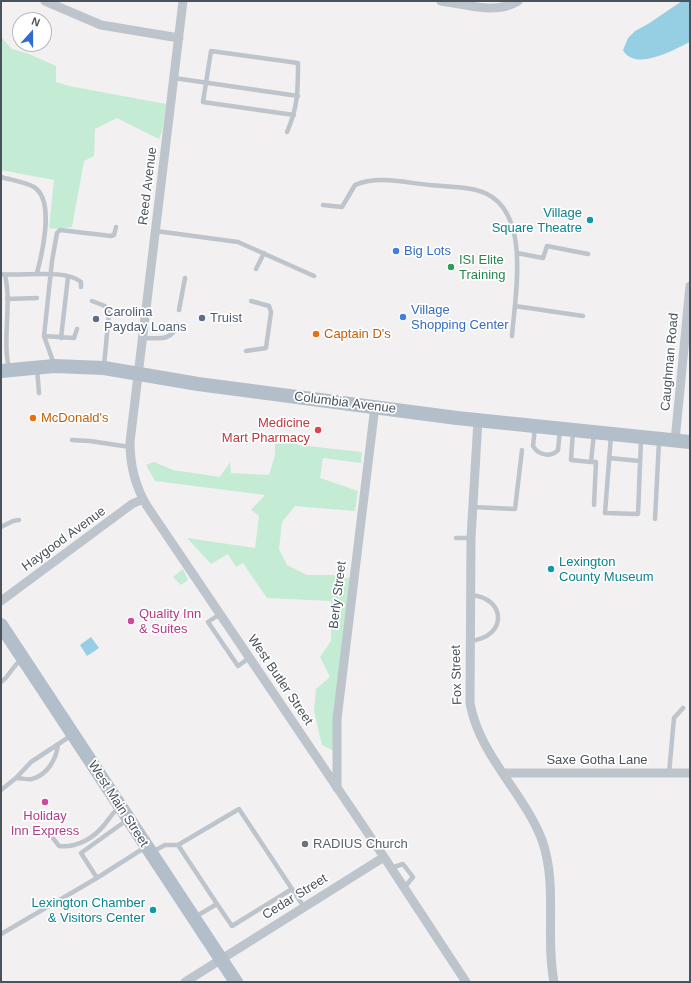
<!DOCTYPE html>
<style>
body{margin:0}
#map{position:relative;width:691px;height:983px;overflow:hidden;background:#f2f0f0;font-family:Arial,sans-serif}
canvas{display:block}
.frame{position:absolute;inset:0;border:2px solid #4a525b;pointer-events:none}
.north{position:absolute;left:12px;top:12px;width:40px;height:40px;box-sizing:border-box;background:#fff;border:1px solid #b7babd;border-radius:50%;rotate:21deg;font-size:11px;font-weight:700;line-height:16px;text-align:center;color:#4a525b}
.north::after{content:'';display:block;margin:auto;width:14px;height:18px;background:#2d6dcf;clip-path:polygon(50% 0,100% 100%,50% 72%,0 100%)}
</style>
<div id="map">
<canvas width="691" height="983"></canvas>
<div class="frame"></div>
<div class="north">N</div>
</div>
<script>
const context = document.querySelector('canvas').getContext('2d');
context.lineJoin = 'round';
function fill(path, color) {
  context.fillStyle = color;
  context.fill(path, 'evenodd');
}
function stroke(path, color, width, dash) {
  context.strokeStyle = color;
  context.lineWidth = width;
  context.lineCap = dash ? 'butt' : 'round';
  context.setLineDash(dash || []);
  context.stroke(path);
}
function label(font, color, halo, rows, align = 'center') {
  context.font = font + ' Arial,sans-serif';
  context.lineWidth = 3.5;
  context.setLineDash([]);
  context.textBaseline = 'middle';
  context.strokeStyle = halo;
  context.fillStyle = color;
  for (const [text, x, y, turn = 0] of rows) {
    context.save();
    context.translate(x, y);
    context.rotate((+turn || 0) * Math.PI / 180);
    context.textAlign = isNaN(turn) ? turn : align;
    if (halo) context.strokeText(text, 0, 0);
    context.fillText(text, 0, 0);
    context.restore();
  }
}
const green = new Path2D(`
 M1,37L12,49L29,54L56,66V82L69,86L166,104L162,132L159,139L117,118L95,129L94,156L84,161L72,227L57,229L49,228L54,180L1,170Z
 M275,437L296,440L298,445L362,452L361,463L323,458L320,478L358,491L355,511L295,506L282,522L279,549L287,565L307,575H333L353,579L336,752L322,745L314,711L316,689L330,677L320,657L331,641V601L267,598L243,563L236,567L228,554L211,564L187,538L255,548L259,516L251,510L265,495L155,481L146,465L154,462L173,470L220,477L230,462L231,473L269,475L275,455Z
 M183,569L188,580L181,585L173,577Z`);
const water = new Path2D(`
 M682,1H690V42C673,50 635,72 623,50L628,38L635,31L648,24Z
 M91,637L99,648L87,656L80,645Z`);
const lane = new Path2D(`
 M174,78L298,96
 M287,132C298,107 298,90 298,63L211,51L203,102L294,115
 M1,177C11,180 25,182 34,187C55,200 42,254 37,273
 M323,205L342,207L355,185C378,175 406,183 430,185C448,187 471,186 487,194C531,216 515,296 512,336
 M156,231L238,242L314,276
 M517,253L543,258L547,246L588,254
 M256,269L264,253
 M1,274C20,277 65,268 81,282V287
 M5,275C12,305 2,338 9,369
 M7,299L37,298
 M92,301L105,306L109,312L104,366
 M515,306L583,316
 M179,310L185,278
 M44,336L74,338L77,329
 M61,338L68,277
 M143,338C157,338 173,342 177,324
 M246,351L266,348L271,312L269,306L251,301
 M54,364L44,336L52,261L57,233L60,230L111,236L114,235L116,227
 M37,368L39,393
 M535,427L533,446C538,455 551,458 558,450L560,429
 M573,431L571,460L591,462L594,433
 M611,435L605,513L638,514L641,440
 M72,440L90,441L130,447
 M609,458L640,461
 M591,462H596L594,505
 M473,507L515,509L522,450
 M655,519L659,441
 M1,527L13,521L19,520
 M456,538H471
 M220,614L208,622L238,666L249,658
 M469,641C508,638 507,597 470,595
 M1,682C9,677 11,668 21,660
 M669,773L674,718L683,708
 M16,778C21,778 28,780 32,779C47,775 56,760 58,745
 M1,790L16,778L31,762L72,735
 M127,820L81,853L97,878L144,848
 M47,830L59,846C77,848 94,838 105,824C110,818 112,813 119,808
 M152,852L165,845H178
 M391,868L403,864L413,877L404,888
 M292,889L304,907
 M195,917L217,904L232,926L292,889L239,809L178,845L217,904
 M1,934L97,878`);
const street = new Path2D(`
 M45,1L101,25L179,38
 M183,1L130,442C130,465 135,486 147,506L384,857L466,982
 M441,1C464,4 497,15 518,1
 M478,420L471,538L470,703C479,755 523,791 542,840C558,885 545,935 554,982
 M675,441L690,286
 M1,601L132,504L143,499
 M504,773H690
 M337,788V719L375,406
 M185,982L384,857`);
const primary = new Path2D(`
 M1,371L54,366L104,368L198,384L457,418L690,442
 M1,625L236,982`);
const markers = [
 [590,220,4,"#0f9aa8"],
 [396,251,4,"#3f7fe0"],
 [451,267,4,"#2e9e5b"],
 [403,317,4,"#3f7fe0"],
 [202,318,4,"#5c6f8a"],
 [96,319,4,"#5c6f8a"],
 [316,334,4,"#e8710a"],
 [33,418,4,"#e8710a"],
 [318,430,4,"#e0444e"],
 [551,569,4,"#0f9aa8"],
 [131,621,4,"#d1479c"],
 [45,802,4,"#d1479c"],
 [305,844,4,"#6b7280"],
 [153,910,4,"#0f9aa8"]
];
const streetNames = [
 ["Reed Avenue",148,186,-83],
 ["Caughman Road",670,362,-85],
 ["Columbia Avenue",345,403,7],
 ["Haygood Avenue",64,539,-36],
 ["Berly Street",338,595,-83],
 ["Fox Street",457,675,-92],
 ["West Butler Street",280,680,56],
 ["Saxe Gotha Lane",597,760],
 ["West Main Street",118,804,57],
 ["Cedar Street",295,897,-32]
];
const cultureNames = [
 ["Village",582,213],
 ["Square Theatre",582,228],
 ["Lexington",559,562,"left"],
 ["County Museum",559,577,"left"],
 ["Lexington Chamber",145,903],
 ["& Visitors Center",145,918]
];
const shopNames = [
 ["Big Lots",404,251],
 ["Village",411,310],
 ["Shopping Center",411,325]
];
const leisureNames = [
 ["ISI Elite",459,260],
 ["Training",459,275]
];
const serviceNames = [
 ["Carolina",104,312],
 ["Payday Loans",104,327],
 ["Truist",210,318]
];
const foodNames = [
 ["Captain D's",324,334],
 ["McDonald's",41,418]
];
const healthNames = [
 ["Medicine",310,423],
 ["Mart Pharmacy",310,438]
];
const hotelNames = [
 ["Quality Inn",139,614],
 ["& Suites",139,629],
 ["Holiday",45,816,"center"],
 ["Inn Express",45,831,"center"]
];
const worshipNames = [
 ["RADIUS Church",313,844]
];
fill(green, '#c4ebd4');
fill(water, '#96cfe3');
stroke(lane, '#bdc4cb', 4.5);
stroke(street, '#bdc4cb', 9);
stroke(primary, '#b3becb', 14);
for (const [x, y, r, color] of markers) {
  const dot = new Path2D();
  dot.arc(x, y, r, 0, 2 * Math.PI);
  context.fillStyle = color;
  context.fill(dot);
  stroke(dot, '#fff', 1.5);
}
label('13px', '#4a525b', '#fff', streetNames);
label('13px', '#0d838f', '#fff', cultureNames, 'right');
label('13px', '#366cbe', '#fff', shopNames, 'left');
label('13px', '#27864d', '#fff', leisureNames, 'left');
label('13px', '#4e5e75', '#fff', serviceNames, 'left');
label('13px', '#c56008', '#fff', foodNames, 'left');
label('13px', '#be3a42', '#fff', healthNames, 'right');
label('13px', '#b23c85', '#fff', hotelNames, 'left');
label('13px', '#5b616d', '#fff', worshipNames, 'left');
</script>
